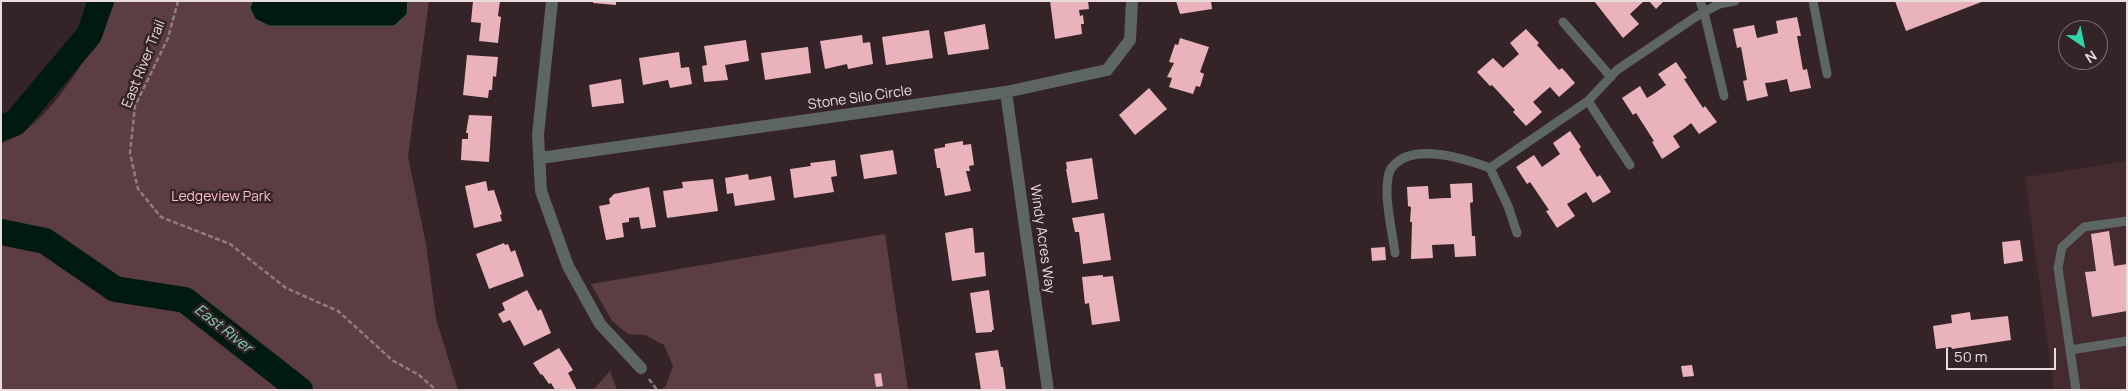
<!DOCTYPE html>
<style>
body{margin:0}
#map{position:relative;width:2128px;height:391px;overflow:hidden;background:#352427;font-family:Manrope,sans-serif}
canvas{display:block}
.frame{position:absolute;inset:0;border:2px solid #e8dcde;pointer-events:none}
.north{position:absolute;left:2058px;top:20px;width:50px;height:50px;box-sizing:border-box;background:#352427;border:1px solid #7d6e70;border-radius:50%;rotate:146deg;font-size:14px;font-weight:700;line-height:20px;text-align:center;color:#e8dcde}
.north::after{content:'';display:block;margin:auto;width:18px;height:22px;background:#31d4a9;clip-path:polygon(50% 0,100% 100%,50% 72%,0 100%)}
.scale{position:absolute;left:1946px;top:348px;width:110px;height:22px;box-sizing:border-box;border:2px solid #e8dcde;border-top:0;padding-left:6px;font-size:15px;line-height:18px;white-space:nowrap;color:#e8dcde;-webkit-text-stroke:4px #352427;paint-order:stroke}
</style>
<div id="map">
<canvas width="2128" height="391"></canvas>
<div class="frame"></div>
<div class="north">N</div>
<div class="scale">50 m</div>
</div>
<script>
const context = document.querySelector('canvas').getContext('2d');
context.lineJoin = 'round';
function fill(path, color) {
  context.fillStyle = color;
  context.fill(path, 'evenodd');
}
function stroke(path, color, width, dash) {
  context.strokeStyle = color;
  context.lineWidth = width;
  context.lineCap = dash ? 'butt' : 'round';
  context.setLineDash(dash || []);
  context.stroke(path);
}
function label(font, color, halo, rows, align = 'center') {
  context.font = font + ' Manrope,sans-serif';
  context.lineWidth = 5;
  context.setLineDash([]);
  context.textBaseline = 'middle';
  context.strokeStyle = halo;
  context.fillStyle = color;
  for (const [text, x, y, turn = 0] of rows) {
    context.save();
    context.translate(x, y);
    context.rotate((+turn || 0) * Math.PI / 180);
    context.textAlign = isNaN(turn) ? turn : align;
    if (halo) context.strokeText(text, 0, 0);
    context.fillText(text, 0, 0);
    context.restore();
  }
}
const built = new Path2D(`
 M2127,161V390H2054L2025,177Z`);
const green = new Path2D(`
 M114,1H429L408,157L426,244L436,319L458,390H1V144C8,140 15,137 22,133C62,104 95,46 114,1Z
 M885,234L908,390H661L666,386L673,366L664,345L645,335L628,334L612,321L591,284Z
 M610,371L617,390H593Z`);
const water = new Path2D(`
 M253,1H408L407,14L394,26H269L255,19L250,8Z`);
const river = new Path2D(`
 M1,128L15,123L89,35L101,1
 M1,232L45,241L115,289L185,300L300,390`);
const building = new Path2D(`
 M473,1H500L498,16L501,17L498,43L479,41L481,23L471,22Z
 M593,1H616V5L593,3Z
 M1050,1H1088L1089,9L1079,10L1080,16L1083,15L1084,24H1081L1082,34L1055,39Z
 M1176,1H1211L1212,9L1180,14Z
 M1594,1H1644L1630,14L1639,24L1623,38Z
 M1649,1H1664L1656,9Z
 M1895,1H1984L1906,31Z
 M1797,17L1801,36H1797L1803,70L1807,69L1811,88L1790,92L1787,79L1774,82L1765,83L1768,96L1747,101L1743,81L1747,80L1741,47L1737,48L1733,29L1754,25L1757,38L1778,33L1776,21Z
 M985,24L989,49L948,55L944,32Z
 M1526,29L1539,43L1537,45L1559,70L1562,68L1575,83L1559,97L1550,87L1543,93L1533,102L1542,112L1526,126L1513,112L1515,110L1492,85L1490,86L1477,72L1493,58L1503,68L1519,54L1510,43Z
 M929,30L933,58L886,65L882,37Z
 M862,35L863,43L870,42L873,64L848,69L847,64L825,69L820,41Z
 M1180,38L1209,47L1200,72L1204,74L1200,87L1196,86L1193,94L1169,87L1172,78L1167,77L1174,63L1169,62L1175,44L1178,45Z
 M746,40L749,61L725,65L728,80L704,82L702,66L707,65L704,46Z
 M808,47L811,73L765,80L761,53Z
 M679,52L681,68L689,67L692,84L670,88L668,80L643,85L639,58Z
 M467,55L498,57L496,77L493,76L492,90H489L488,98L463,95Z
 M1676,62L1687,78L1684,79L1703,108L1705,106L1717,122L1699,134L1691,123L1685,128L1673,136L1680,147L1662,159L1652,142L1654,141L1636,113L1633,115L1622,98L1640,86L1647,98L1655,93L1666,85L1658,74Z
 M621,79L624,103L592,107L589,85Z
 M1149,88L1167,109L1135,135L1119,115Z
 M469,115L492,116L489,162L461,160L462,139H468V133H466Z
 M1570,131L1581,147L1579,149L1597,177L1600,175L1611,192L1593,203L1586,192L1567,204L1575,216L1557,228L1546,211L1549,210L1530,182L1527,184L1516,167L1534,155L1542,167L1549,162L1560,154L1553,143Z
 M963,141V145L971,144L974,165L969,166L970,171H966L971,191L945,196L940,168H937L934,149L945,147V144Z
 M893,150L897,174L864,179L860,155Z
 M1092,158L1098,199L1072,203L1066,169H1067L1066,162Z
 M835,160L837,176L831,177L834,192L794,198L790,169L811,166L810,163Z
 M748,174L749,180L771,176L775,200L735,206L733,193L727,194L725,178Z
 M713,179L718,211L667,218L663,191L683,188L682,182Z
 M486,181L488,191L494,190L502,214L500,215L502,221L474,228L465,186Z
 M1472,183L1473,202L1470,203L1472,236H1475L1476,256L1455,257L1454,244L1432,245L1433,258L1411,259L1412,222H1410L1411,207L1408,206L1407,187L1428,186L1429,199L1445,198H1451L1450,184Z
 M649,187L656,227L641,229L639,217L629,218V222L622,223L624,237L606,240L599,206L610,204L609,199L614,194Z
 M1104,213L1111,260L1083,264L1079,232H1075L1072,218Z
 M970,228H973L975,253L984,252L986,276L952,281L945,233Z
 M2109,231L2114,266L2127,264V311L2092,317L2085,272L2096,271L2091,234Z
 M2020,240L2023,261L2004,264L2002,242Z
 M504,243L505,245L508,244L511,252L515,250L524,276L489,289L476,254Z
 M1385,247L1386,260L1372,261L1371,248Z
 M1103,275V277L1113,276L1120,321L1092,325L1089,303L1085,304L1082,277Z
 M527,290L538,311L541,309L551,333L524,346L510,320L503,323L498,314L505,310L502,303Z
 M989,290L994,330H992V332L976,333L970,293Z
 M1970,312L1971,320L2008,316L2011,340L1952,349L1951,347L1936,349L1933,326L1952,323L1951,315Z
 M559,348L573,370L568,373L577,390H555L551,383L549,384L542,374L541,375L533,363Z
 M998,350L1001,367H1003L1006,390H981L975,353Z
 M1692,365L1694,376L1683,377L1681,366Z
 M881,373L883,386L876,387L874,374Z`);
const path = new Path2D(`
 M178,1L168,38L135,106L130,153L138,189L161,217L230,244L286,288L338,311L392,360L419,375L436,390
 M649,379L657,390`);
const service = new Path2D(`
 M1700,1L1704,12L1724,96
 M1813,1L1827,74
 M1563,22L1611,77
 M1588,101L1630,165
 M1490,168L1588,101L1617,70L1697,16L1719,4L1735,1
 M1395,253C1392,229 1383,195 1389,173C1390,169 1392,167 1395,164C1416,143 1466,159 1490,168L1508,206L1517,233
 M2070,350L2058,268L2062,247L2084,227L2127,221
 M2076,390L2070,350L2127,341`);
const minor = new Path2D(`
 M552,1L538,135L541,191L568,266L600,324L641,368
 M1006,92L1048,390
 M540,158L1006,92L1107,70L1130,40L1132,1`);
const streetNames = [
 ["East River Trail",144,64,-68],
 ["Stone Silo Circle",860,98,-8],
 ["Windy Acres Way",1042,239,82]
];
const parkNames = [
 ["Ledgeview Park",221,197]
];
const waterNames = [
 ["East River",223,329,38]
];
fill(built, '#432b2f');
fill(green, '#5c3e42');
fill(water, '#001a12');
stroke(water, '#46544f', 1);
stroke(river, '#001a12', 26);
fill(building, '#eab3bb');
stroke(path, '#8c7d80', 2.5, [5, 2.5]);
stroke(service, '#5d6662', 9);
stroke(minor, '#5d6662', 12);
label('14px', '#e8dcde', '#352427', streetNames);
label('14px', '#febec7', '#352427', parkNames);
label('italic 15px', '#80d6b8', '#352427', waterNames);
</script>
